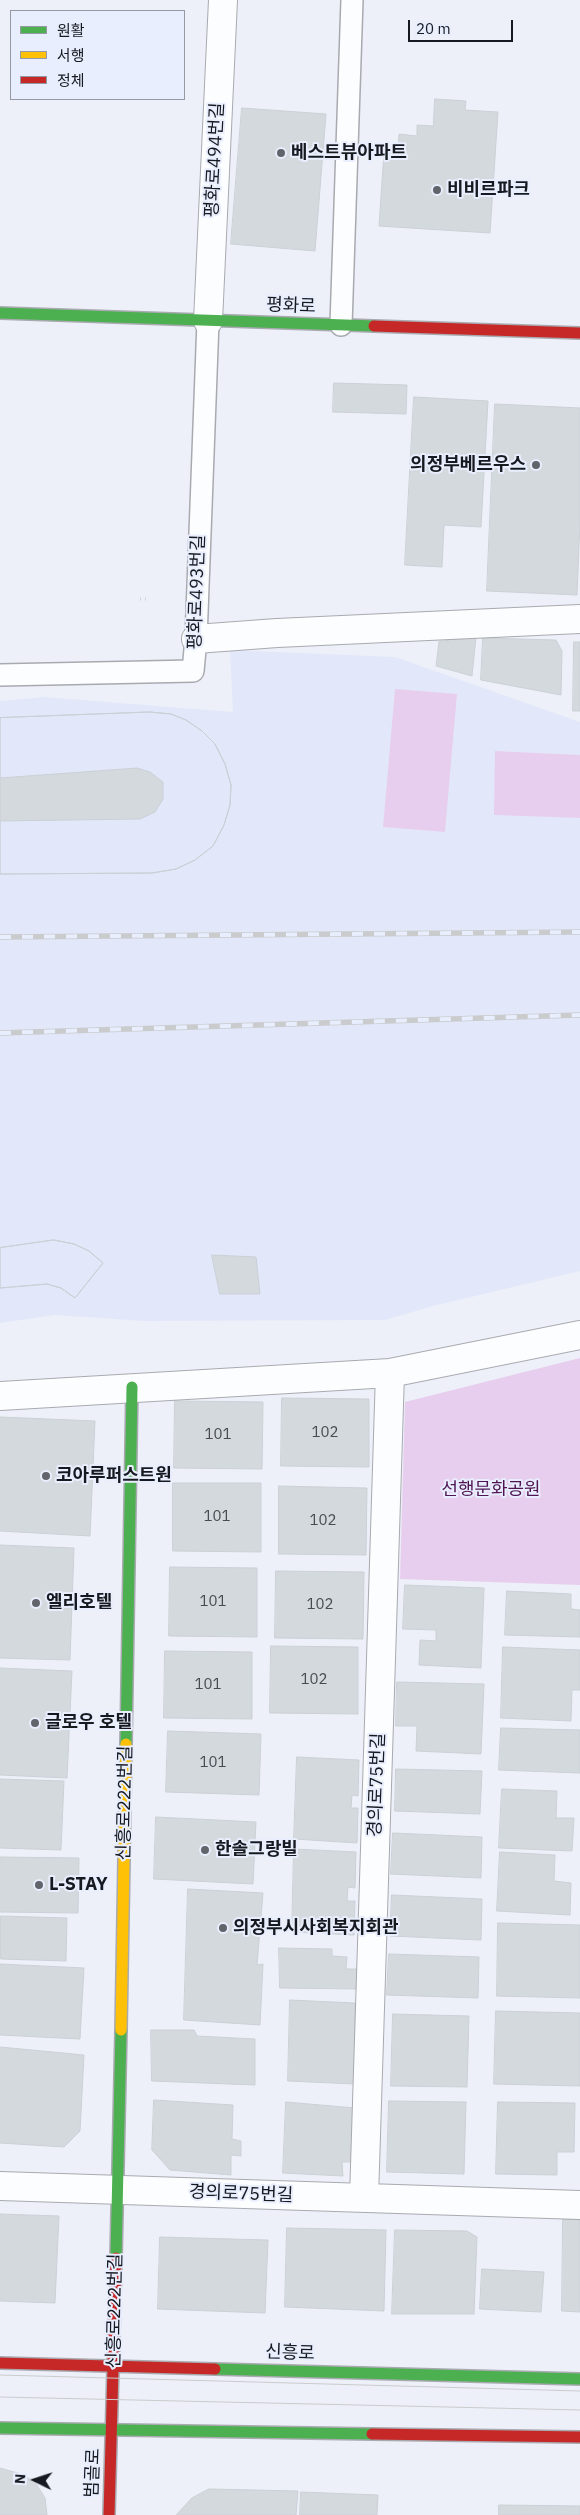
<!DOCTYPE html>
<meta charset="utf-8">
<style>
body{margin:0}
#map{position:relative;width:580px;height:2515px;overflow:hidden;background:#edf0f8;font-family:"IBM Plex Sans","Noto Sans KR",sans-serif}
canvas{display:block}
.legend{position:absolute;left:10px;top:10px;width:175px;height:90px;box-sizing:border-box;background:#e8eefd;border:1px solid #9499a5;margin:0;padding:6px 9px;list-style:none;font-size:15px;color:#171920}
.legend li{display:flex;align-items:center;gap:10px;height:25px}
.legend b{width:25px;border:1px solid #9499a5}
.north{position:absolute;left:10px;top:2455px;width:50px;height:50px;-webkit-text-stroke:4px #e8eefd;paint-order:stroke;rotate:274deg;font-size:14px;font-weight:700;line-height:20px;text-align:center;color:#171920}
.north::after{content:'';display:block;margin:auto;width:18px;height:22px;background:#171920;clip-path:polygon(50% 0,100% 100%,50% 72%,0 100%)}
.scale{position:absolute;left:408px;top:20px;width:105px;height:22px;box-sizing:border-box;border:2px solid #171920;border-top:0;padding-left:6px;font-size:15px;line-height:18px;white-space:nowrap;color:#171920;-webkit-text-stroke:4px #e8eefd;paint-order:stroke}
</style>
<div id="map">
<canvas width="580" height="2515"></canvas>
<ul class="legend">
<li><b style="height:6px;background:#4caf50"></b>원활</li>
<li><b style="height:6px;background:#ffc107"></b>서행</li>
<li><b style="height:6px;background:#c62828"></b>정체</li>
</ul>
<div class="north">N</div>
<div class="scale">20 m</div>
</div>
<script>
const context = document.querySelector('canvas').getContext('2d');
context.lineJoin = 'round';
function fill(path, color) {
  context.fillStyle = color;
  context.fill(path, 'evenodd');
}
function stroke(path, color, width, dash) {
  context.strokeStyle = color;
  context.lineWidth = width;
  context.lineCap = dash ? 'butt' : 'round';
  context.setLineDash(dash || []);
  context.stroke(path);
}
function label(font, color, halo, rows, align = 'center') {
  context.font = font + ' "IBM Plex Sans","Noto Sans KR",sans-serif';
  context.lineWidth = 4;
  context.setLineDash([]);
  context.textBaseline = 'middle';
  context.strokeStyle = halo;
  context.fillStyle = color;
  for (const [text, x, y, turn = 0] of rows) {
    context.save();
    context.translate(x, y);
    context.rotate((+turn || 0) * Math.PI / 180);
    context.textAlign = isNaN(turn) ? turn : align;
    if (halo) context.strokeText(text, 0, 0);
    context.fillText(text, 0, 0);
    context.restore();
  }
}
const built = new Path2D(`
 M230,650L395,657L580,722V1271L433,1306L385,1320L143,1321L54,1315L0,1323V701L44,697L233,712Z`);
const green = new Path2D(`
 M395,689L457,694L445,832L383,827Z
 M495,751L580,755V818L494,815Z
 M580,1358V1585L400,1579L405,1402Z`);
const building = new Path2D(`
 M435,99L466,101L465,110L498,112L490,233L379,226L384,152L398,153L399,134L417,136V125L433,126Z
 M242,108L326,114L315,251L231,244Z
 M334,383L407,385L406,414L333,412Z
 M414,397L488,401L481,527L444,525L442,567L405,565Z
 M495,404L580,408V522L577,595L487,591Z
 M476,637L472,676L436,666L439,642Z
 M483,638L556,640L562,651L561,695L481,680Z
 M574,642H580V711H573Z
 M150,712L171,714L186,720L202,731L215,744L225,764L231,785L230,805L224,825L213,846L195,860L176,869L152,873L0,874V821L140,819L155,812L163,799V782L150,772L137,768L0,778V718Z
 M150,712L171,714L186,720L202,731L215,744L225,764L231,785L230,805L224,825L213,846L195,860L176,869L152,873L0,874V718Z
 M54,1240L74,1244L89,1251L103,1263L75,1298L61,1288L47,1284L0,1288V1248Z
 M54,1240L74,1244L89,1251L103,1263L75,1298L61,1288L47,1284L0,1288V1248Z
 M212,1255L256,1257L260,1294H220Z
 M282,1398L369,1399V1467L281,1466Z
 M175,1401L263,1402L262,1469L174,1468Z
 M0,1417L95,1421L90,1536L0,1531Z
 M173,1483H261V1552L173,1551Z
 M279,1486L367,1488L366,1555L279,1554Z
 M0,1545L74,1548L70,1660L0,1658Z
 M170,1567L257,1568V1637L169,1636Z
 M276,1571L364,1572L363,1639L275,1638Z
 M405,1585L484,1588L481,1668L419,1665L420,1640L436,1641V1630L403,1629Z
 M507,1591L571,1594V1609L580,1610V1637L505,1635Z
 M271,1646L358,1647V1714L270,1713Z
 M503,1647L580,1650V1690H572L571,1721L501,1718Z
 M165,1651L252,1652V1719L164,1718Z
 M0,1668L72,1671L67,1778L0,1775Z
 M397,1682L484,1684L481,1754L416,1751L417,1726H396Z
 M501,1728L580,1730V1773L499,1770Z
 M168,1731L261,1734L259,1795L166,1792Z
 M297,1757L359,1760L358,1796L352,1795L351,1808H358L357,1843L294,1839Z
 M396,1769L482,1771L480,1814L395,1811Z
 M0,1779L64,1781L61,1850L0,1848Z
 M502,1789L557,1791L556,1818H574L572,1851L499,1848Z
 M156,1817L256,1822L253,1884L154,1879Z
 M393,1833L482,1837L481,1878L391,1874Z
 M294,1849L356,1852L355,1888L348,1887L347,1901H355L354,1935L292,1932Z
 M500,1852L555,1855L554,1881L571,1883L570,1915L497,1911Z
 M0,1857L79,1858L78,1913L0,1912Z
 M188,1889L263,1893L257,1965L263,1964L260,2025L184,2020Z
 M392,1895L482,1899L481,1940L390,1936Z
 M1,1916L67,1918L66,1961L1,1959Z
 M498,1923L580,1925V1998L497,1996Z
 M279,1948L332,1949V1956L347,1957L346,1969H359L358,1989L280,1988Z
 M389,1954L479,1957L478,1998L387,1995Z
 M0,1964L84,1968L80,2039L0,2035Z
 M290,2000L355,2003L354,2084L288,2081Z
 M496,2011L580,2013V2086L494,2084Z
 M393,2014L469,2016L467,2087L391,2086Z
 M151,2030H194L197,2036L255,2039V2085L152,2081Z
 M0,2047L84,2055L80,2131L64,2147L0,2143Z
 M154,2100L233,2105L232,2139L241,2141V2156L231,2155V2175L170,2170L152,2150Z
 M389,2101L466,2102L464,2174L387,2172Z
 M286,2102L355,2108L352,2162H342L343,2176L283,2173Z
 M498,2102L575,2103L574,2152H557V2175L496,2174Z
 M0,2214L59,2216L55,2303L0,2301Z
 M563,2219L580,2220V2312L562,2311Z
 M287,2228L386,2230L384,2311L285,2307Z
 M395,2230L467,2231L477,2237L474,2314H392Z
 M160,2237L268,2240L265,2313L158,2309Z
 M482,2269L544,2272L541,2312L480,2309Z
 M0,2468L21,2474L35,2482L45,2498L47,2515H0Z
 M209,2489L298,2491L296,2515H176L192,2498Z
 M301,2492L378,2495L377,2515H300Z
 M499,2505L580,2506V2515H499Z`);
const path = new Path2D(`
 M140,599H146`);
const lane = new Path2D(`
 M341,325L352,0
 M0,675L193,671L196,639L208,321`);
const street = new Path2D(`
 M208,321L223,0
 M196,639L277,633L580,619
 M0,1396L390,1373L580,1335
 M0,2186L580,2205
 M364,2198L390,1373`);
const fast = new Path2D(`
 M0,313L374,326
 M126,1744L132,1387
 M116,2258L121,2030
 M215,2369L580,2379
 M0,2428L372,2434`);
const slow = new Path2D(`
 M121,2030L126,1744`);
const jam = new Path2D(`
 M374,326L580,333
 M0,2363L215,2369
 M372,2434L580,2437
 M109,2515L116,2258`);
const tram = new Path2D(`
 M0,2375L580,2391
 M0,2397L580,2410`);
const rail = new Path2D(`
 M0,937L580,932
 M0,1033L580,1015`);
const markers = [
 [281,153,5,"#62646c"],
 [437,190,5,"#62646c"],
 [536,465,5,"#62646c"],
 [46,1476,5,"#62646c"],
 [36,1603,5,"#62646c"],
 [35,1723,5,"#62646c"],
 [205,1850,5,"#62646c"],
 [39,1885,5,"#62646c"],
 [223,1928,5,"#62646c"]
];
const numberNames = [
 ["102",325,1433],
 ["101",218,1435],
 ["101",217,1517],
 ["102",323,1521],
 ["101",213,1602],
 ["102",320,1605],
 ["102",314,1680],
 ["101",208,1685],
 ["101",213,1763]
];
const poiNames = [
 ["베스트뷰아파트",291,153],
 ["비비르파크",447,190],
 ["의정부베르우스",526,465,"right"],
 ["코아루퍼스트원",56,1476],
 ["엘리호텔",46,1603],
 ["글로우 호텔",45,1723],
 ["한솔그랑빌",215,1850],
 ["L-STAY",49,1885],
 ["의정부시사회복지회관",233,1928]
];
const streetNames = [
 ["평화로494번길",215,160,-87],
 ["평화로",291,306,2],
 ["평화로493번길",197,592,-88],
 ["경의로75번길",377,1785,-88],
 ["신흥로222번길",125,1803,-89],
 ["경의로75번길",241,2194,2],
 ["신흥로222번길",115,2311,-89],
 ["신흥로",290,2353,2],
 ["범골로",93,2473,-88]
];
const parkNames = [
 ["선행문화공원",491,1490]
];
fill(built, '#e2e8fa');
fill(green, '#e8ceee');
fill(building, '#d4d9de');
stroke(building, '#cbd0d6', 1);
stroke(lane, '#a8aab0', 24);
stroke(street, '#a8aab0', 30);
stroke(fast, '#a8aab0', 14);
stroke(slow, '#a8aab0', 14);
stroke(jam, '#a8aab0', 14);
stroke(path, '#d1d2d4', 3, [1, 4]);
stroke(lane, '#fcfdfe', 21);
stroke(street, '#fcfdfe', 28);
stroke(fast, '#4caf50', 11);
stroke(slow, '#ffc107', 11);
stroke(jam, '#c62828', 11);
stroke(tram, '#cacbcd', 1);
stroke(rail, '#cacbcd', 5.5);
stroke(rail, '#e8eefd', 4, [11]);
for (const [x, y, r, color] of markers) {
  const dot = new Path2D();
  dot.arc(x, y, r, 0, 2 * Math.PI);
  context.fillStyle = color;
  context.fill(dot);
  stroke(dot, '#e8eefd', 2);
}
label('15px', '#484b52', null, numberNames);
label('bold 18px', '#171920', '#e8eefd', poiNames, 'left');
label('18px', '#171920', '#e8eefd', streetNames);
label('18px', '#501453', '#e8eefd', parkNames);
</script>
